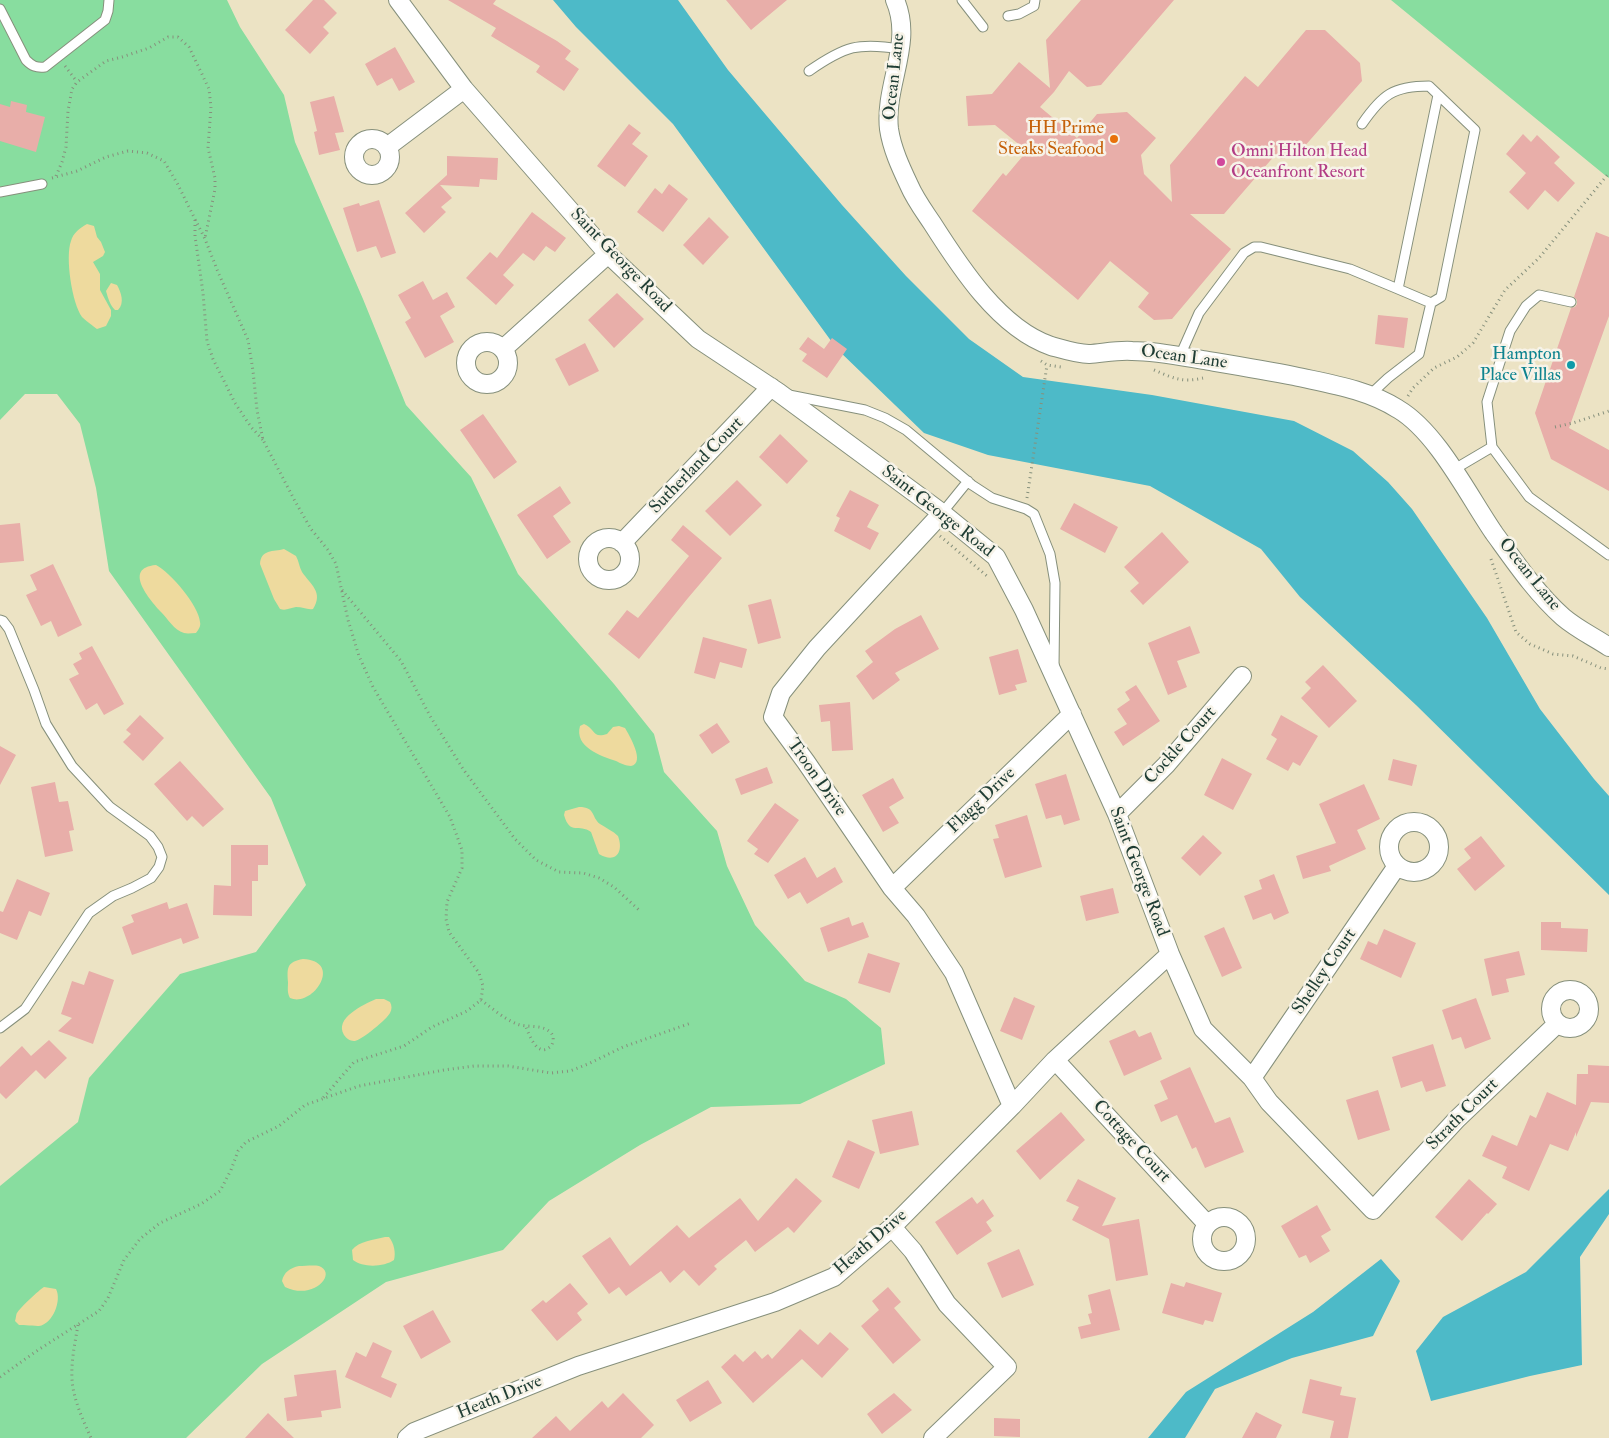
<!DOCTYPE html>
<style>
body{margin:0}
canvas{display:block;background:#ece3c4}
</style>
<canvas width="1609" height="1438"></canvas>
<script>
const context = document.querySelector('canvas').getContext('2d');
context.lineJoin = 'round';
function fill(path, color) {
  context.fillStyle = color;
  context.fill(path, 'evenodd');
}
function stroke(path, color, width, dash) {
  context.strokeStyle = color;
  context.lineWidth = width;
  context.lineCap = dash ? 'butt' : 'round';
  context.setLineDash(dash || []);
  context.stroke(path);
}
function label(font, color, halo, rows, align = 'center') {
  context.font = font + ' "IM FELL Double Pica",serif';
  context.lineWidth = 5;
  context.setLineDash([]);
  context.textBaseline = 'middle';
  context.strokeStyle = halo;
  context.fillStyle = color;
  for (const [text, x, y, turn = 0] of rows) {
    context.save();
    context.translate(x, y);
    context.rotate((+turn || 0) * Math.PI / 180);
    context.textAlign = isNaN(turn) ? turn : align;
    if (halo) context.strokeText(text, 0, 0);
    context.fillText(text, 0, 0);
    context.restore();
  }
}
const green = new Path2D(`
 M0,0H227L240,27L284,95L295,142L363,299L406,405L471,477L518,574L614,684L654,734L664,772L717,831L727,866L755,925L805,981L846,999L881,1028L885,1064L800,1104L711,1107L640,1145L549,1201L503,1250L386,1282L262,1364L186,1438H0V1186L78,1122L89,1078L180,974L256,952L306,885L271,798L109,571L96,488L80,424L57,394H25L0,420Z
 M1391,0H1609V178L1606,176Z`);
const sand = new Path2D(`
 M87,224L94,226L97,237L101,242L105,252L103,256L93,262L100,274V290L111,310V316L106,326L97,329C94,327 84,319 82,317C72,303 65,257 71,241C73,233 80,228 87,224Z
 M111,283L117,285C121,292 125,303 118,310H115C110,305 108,298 106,291Z
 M284,549L296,556C299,561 299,567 302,572C310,584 324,592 313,609C307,610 303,607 296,607C290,608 286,611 280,609L274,599L260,564C261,549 273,552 284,549Z
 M156,565C171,573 199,606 200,622C201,626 199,629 196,633C192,633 188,634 184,633C174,630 168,619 161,612C150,600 122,568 156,565Z
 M584,724C595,728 592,739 607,734L613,727L619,726L625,728C629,735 646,763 631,766C626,766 620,763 616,761C601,756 574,747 580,726Z
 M579,807C596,807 591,817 600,824C606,828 613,831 618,836C624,852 616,864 599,854L591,832C579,823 570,836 564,815L565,811Z
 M303,959C344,961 313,1008 290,998C287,992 288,989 288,982C287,967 287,962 303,959Z
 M376,999H384L390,1002C392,1006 392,1009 390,1013C388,1018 360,1042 354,1041C350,1041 346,1038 344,1035C334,1018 363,1005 376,999Z
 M385,1237H389C394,1243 396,1253 394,1260C384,1267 363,1268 353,1260L352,1250C359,1241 374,1240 385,1237Z
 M299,1266C305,1266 314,1265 319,1266C338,1273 314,1301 285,1287L282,1281C284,1272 290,1268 299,1266Z
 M44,1287L56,1289C62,1300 53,1324 39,1326C36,1326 23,1325 19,1325L15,1321C16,1319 16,1314 17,1313C20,1308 39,1290 44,1287Z`);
const water = new Path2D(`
 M553,0H678L728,70L842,205L906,276L969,339L1023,377L1152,395L1294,421L1353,451L1388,482L1412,509L1487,618L1540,709L1594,779L1609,796V895L1416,705L1300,597L1261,549L1150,486L988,455L924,433L837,349L673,124L576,27Z
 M1609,1189V1214L1580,1257L1582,1365L1530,1376L1431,1401L1416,1351L1443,1317L1526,1272Z
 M1381,1259L1400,1281L1373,1336L1292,1358L1215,1389L1185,1438H1148L1186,1392L1313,1312Z`);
const building = new Path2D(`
 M313,0H324L337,13L323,27L329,33L310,54L285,30Z
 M448,0H496L493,4L557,41L571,51L565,59L579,69L564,91L536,72L540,66L491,36L496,28Z
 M726,0H787L751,30Z
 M1081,0H1174L1101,85L1087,87L1069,71L1054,92L1040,107L1077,138L1097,114L1127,112L1156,138L1141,155L1144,174L1172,202L1170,165L1245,76L1258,87L1306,30H1325L1360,63L1362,81L1296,156L1281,159L1276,154L1224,214H1190L1231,249L1172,319L1154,320L1138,307L1149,293L1110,261L1078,300L972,211L1003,173L1006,176L1027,151L995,125L968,126L966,96L992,94L1019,62L1050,88L1046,40Z
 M395,47L415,82L399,91L392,78L377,86L365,64Z
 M334,96L344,132L335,133L340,150L319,155L314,132L317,131L310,102Z
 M11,101L27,105L26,112L45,117L36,152L0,141V104L10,107Z
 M629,124L641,133L632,144L648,156L625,187L597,166Z
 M1523,134L1531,142L1537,135L1560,157L1554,163L1575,183L1558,202L1545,190L1528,210L1509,192L1526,173L1506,154Z
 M447,156L498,158L497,180L480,179L479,187L440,185L452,198L441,207L446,212L424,233L405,213L447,175Z
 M669,184L688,199L663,232L637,212L655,188L662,194Z
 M379,200L396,253L381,258L376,246L357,252L343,208L359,203L360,206Z
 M532,212L566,238L555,252L546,246L534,261L523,253L503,275L514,285L496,305L466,278L490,252L497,258Z
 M709,217L729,237L703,265L683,245Z
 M1596,232L1609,237V316L1569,428L1609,450V491L1551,459L1535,413L1571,308L1575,307L1577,304V300L1574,297Z
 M423,281L433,300L447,292L455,307L440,316L454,342L425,358L405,322L411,318L398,295Z
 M617,293L644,319L614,348L588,320Z
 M1378,315L1408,318L1404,348L1375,344Z
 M808,337L824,349L832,338L847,349L827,378L802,361L807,354L799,349Z
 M585,343L599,371L569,386L555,359Z
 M483,414L517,462L494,479L460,430Z
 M780,434L808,461L787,484L759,457Z
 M737,480L762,505L730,536L705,511Z
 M560,486L571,503L553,516L571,542L547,559L517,515Z
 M850,490L879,505L867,527L879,533L870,550L834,531L840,518L836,516Z
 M1074,503L1118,527L1105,553L1060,529Z
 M20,523L24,561L0,563V525Z
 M683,525L722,558L688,598L639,659L608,634L627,610L638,618L689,556L671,540Z
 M1162,532L1189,562L1143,605L1130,591L1139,583L1124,567Z
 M53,564L82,625L58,637L51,621L41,626L26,595L37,590L30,575Z
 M771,599L781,638L758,644L748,605Z
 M921,615L939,649L895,673L900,680L873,700L856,676L873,662L865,651L895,629Z
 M1190,626L1200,653L1177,661L1187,687L1168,695L1148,643Z
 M703,637L747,649L742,668L720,662L715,679L694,673Z
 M92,646L124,704L104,715L97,703L86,710L69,679L79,674L73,664L82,659L79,653Z
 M1018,649L1027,682L1015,685L1017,690L999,695L989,657Z
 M1323,665L1357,701L1329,728L1301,698L1311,688L1305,682Z
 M1136,685L1160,721L1123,746L1114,732L1127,724L1117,709L1130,700L1125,692Z
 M850,702L853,750L832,751L830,721L821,722L819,705Z
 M140,715L164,738L143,761L123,742L131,734L126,730Z
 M1281,715L1318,736L1300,766L1293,762L1288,771L1266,759L1277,739L1271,735Z
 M717,723L730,742L712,754L699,735Z
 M0,746L16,755L0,785Z
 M1222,758L1252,774L1233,810L1204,795Z
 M1393,759L1417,765L1412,786L1388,780Z
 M180,761L224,809L203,827L192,816L187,821L154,784Z
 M767,767L773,783L741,795L735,779Z
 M1066,774L1080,820L1064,825L1061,815L1046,819L1035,784Z
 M893,778L904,798L889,807L899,823L883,832L862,795Z
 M55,782L59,802L68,801L74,830L69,831L73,851L45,857L31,787Z
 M1364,784L1380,819L1357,830L1366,849L1329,866L1331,871L1303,879L1296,856L1336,843L1319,804Z
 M775,803L799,820L768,863L754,854L758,849L747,841Z
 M1027,815L1042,867L1005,878L993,839L999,838L995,825Z
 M1203,835L1222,853L1200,876L1181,858Z
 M1481,836L1505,866L1475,891L1457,869L1471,858L1464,849Z
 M231,845H268V865H258V881H252V916L213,915L214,885L231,886Z
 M805,857L817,878L835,867L843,882L807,904L800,892L788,899L774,875Z
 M1274,874L1289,913L1274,920L1271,913L1253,920L1244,896L1262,889L1259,880Z
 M17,879L50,893L41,916L29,911L17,940L0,933V911L3,912Z
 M1113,888L1119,913L1086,921L1080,896Z
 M167,902L169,909L187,903L199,938L183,944L181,938L132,955L122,927L134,922L131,915Z
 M849,917L852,926L863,922L869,937L828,952L820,928Z
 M1541,922H1561V928L1588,929L1587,952L1541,950Z
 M1224,927L1242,968L1222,977L1204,936Z
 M1384,929L1416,943L1401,978L1360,959L1368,941L1377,945Z
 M1519,951L1525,975L1506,979L1509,992L1492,996L1484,959Z
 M868,953L900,963L890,993L858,983Z
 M89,971L114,980L93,1044L58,1031L72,1018L61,1014L72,981L84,985Z
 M1014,997L1035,1006L1022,1040L1000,1031Z
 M1476,998L1491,1039L1465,1049L1461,1037L1452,1040L1442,1010Z
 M1135,1030L1139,1037L1151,1032L1162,1059L1124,1076L1109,1041Z
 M49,1040L67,1058L45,1079L36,1070L6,1099L0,1093V1067L22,1046L31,1056Z
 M1433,1044L1446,1086L1426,1092L1422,1081L1401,1088L1392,1057Z
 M1588,1065L1609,1066V1103L1591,1102L1576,1137V1132L1568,1151L1550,1144L1529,1191L1502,1178L1507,1167L1482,1156L1492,1135L1517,1146L1530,1115L1536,1118L1547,1092L1576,1105L1577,1074H1588Z
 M1190,1067L1215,1123L1230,1117L1244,1152L1205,1168L1196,1147L1192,1149L1177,1115L1161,1122L1154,1105L1168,1099L1160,1081Z
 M1378,1090L1390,1130L1358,1140L1346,1100Z
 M912,1111L919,1145L880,1154L872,1120Z
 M1061,1112L1085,1140L1040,1180L1016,1151Z
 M848,1140L875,1152L859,1189L832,1177Z
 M796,1178L822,1201L794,1233L788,1227L755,1252L746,1240L714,1266L717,1269L699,1286L684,1270L670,1283L661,1271L626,1296L619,1287L609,1294L582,1256L610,1237L630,1266L677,1225L689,1238L740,1198L758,1221Z
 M1078,1179L1116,1198L1102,1226L1139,1219L1148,1275L1116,1281L1109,1239L1072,1220L1079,1207L1066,1201Z
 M1469,1179L1497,1204L1488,1214L1487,1213L1462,1241L1435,1217Z
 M972,1197L977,1204L983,1199L994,1216L986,1222L992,1231L957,1255L935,1222Z
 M1317,1205L1331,1230L1321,1236L1330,1251L1310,1263L1306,1255L1299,1258L1281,1226Z
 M1019,1249L1034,1285L1002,1298L987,1263Z
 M1186,1282L1222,1293L1213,1322L1205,1320L1203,1325L1162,1313L1171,1283L1184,1287Z
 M570,1283L588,1304L577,1313L582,1320L557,1341L531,1310L543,1300L546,1303Z
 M888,1287L901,1302L894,1308L921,1340L893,1364L861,1326L879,1310L872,1301Z
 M1110,1289L1120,1330L1081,1339L1078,1327L1091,1324L1088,1314L1092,1313L1088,1295Z
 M433,1310L451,1342L421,1359L403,1326Z
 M800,1329L818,1345L830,1332L849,1349L822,1378L802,1359L753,1403L721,1367L735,1354L743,1362L755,1351L762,1359L768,1354L772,1359Z
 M373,1342L392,1351L381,1377L397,1384L391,1398L345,1377L356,1352L366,1357Z
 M336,1370L341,1408L321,1411L322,1417L287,1421L284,1398L297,1396L294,1375Z
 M1310,1379L1342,1387L1340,1395L1356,1398L1348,1438H1330L1334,1421L1302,1413Z
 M708,1380L722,1403L690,1422L676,1400Z
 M623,1393L654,1425L641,1438H532L556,1416L570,1431L602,1401L608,1408Z
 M894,1393L912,1410L882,1434L867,1414Z
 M1256,1412L1282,1425L1276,1438H1242Z
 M268,1413L294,1438H245Z
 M994,1418L1020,1419V1437L994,1436Z`);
const path = new Path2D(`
 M65,66L77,82
 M56,176L62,162L66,147L68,111L72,89L77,82L106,61L122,57L149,48L168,37H178L189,47L209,89L211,107L208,148L215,178V189L205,238
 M52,178L77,171L106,157L128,151L147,153L164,161L177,183L205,239L218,272L248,340L253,371L257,410L263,440L296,503L311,529L328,550L336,564L348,620L359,656L373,687L450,817L462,850V868L447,902L446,919L449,932L479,973L483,986L481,1000L467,1011L432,1027L404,1046L354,1062L323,1098
 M195,220V236L203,293L207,341L213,359L235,403L251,427L263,440
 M1041,361L1047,365L1061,367
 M1154,370C1173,378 1182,383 1203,378
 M1408,396L1413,388L1434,368L1457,357L1473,343L1505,290L1539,258L1609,173
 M1555,427L1573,423L1609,411
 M1027,498L1047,365
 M940,536L987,576
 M1491,559L1516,632L1530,644L1553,654L1573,656L1601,668L1609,669
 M342,590L401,661L430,716L463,769L515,839L536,860L559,872L583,873L599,878L614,887L639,910
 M481,1000C492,1008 504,1019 517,1024C527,1028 542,1024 550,1032C554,1035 554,1042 551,1046C538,1059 529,1035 526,1027
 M78,1325C75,1343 71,1361 72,1379C73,1399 83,1420 91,1438
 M0,1377L38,1350L99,1311L108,1298L124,1260L140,1239L160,1223L201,1204L220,1191L231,1170L238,1151L246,1142L279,1126L305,1105L359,1086L444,1070L474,1066H508L551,1073L570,1071L588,1064L623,1047L691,1023`);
const lane = new Path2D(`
 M962,0L983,27
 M0,9L26,60C32,66 36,68 45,67L105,20L108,11L109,0
 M1008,16L1019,14L1034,6L1035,0
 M809,71C845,46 858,42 901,49
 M1362,124C1382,95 1393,86 1429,86L1475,130L1441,297L1431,303L1419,354L1388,378L1371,394
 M0,192L42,184
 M1431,303L1398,289L1438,95
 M1180,356L1199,313L1244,253L1254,247H1261L1350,269L1398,289
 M789,395L865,410L885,418L906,430L972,485L992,498L1026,509L1034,514L1050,554L1055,583L1054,667
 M1492,447L1529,497L1609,555
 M1453,470L1492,447L1487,402L1510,331L1526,306L1539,295L1571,302
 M942,513L968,481
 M0,620L3,621L9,629L34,690L46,724L72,766L110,807L150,836L158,847L162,857L159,867L151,878L132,888L113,896L89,913L25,1009L0,1028`);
const street = new Path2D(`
 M398,0L464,89L608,254L698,339L778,392L942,513L996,557L1024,610L1117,814L1170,954L1203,1029L1252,1078L1269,1102L1373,1210L1457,1119L1557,1024
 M895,0C914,43 884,85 889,129C892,149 901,168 909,185C915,199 924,211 932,223C960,267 999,328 1051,346C1062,349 1077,354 1089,354C1103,353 1118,350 1132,351C1156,351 1180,356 1203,360C1233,365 1264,370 1294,376C1330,384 1366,389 1398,409C1437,432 1468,495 1494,533C1515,562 1536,593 1563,617C1577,629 1594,637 1609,647
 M354 157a18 18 0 1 1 36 0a18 18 0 1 1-36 0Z
 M387,147L464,89
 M466 363a21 21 0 1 1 42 0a21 21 0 1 1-42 0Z
 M503,349L608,254
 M942,513L817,648L781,693L773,717L806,762L892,888L916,916L954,973L1012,1106
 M588 559a21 21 0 1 1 42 0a21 21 0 1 1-42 0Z
 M622,543L771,387
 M1117,814L1166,765L1242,676
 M1389 847a25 25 0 1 1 50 0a25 25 0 1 1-50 0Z
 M892,888L1072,714
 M1551 1009a19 19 0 1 1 38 0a19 19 0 1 1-38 0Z
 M1055,1060L1207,1224
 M1252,1078L1397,866
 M1202 1239a22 22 0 1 1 44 0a22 22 0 1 1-44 0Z
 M892,1227L913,1251L947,1304L1007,1367L933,1438
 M407,1438L414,1432L578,1366L775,1302L834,1277L892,1227L1012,1106L1055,1060L1170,954`);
const markers = [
 [1114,139,5,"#e8710a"],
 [1221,162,5,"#d1479c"],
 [1571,365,5,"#0f9aa8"]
];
const streetNames = [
 ["Ocean Lane",895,77,-84],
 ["Saint George Road",620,261,46],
 ["Ocean Lane",1184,358,8],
 ["Sutherland Court",697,466,-46],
 ["Saint George Road",937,512,38],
 ["Ocean Lane",1529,575,51],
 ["Cockle Court",1181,746,-48],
 ["Troon Drive",816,778,55],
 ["Flagg Drive",982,801,-44],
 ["Saint George Road",1138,872,69],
 ["Shelley Court",1325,972,-56],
 ["Strath Court",1463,1115,-45],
 ["Cottage Court",1131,1142,47],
 ["Heath Drive",871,1243,-41],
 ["Heath Drive",500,1398,-22]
];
const foodNames = [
 ["HH Prime",1104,129],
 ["Steaks Seafood",1104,150]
];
const hotelNames = [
 ["Omni Hilton Head",1231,152],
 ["Oceanfront Resort",1231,173]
];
const cultureNames = [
 ["Hampton",1561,355],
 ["Place Villas",1561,376]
];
fill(green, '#88dd9f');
fill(sand, '#eeda9e');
fill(water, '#4dbac8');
fill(building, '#e8aea9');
stroke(lane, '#86907c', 11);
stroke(street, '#86907c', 20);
stroke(path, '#86907c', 3, [1, 4]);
stroke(lane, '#fff', 9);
stroke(street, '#fff', 18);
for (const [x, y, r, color] of markers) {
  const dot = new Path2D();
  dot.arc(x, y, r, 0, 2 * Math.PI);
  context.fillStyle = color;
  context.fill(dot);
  stroke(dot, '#f7f3e8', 2);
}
label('18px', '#1f3d34', '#f7f3e8', streetNames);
label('18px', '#c56008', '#f7f3e8', foodNames, 'right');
label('18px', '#b23c85', '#f7f3e8', hotelNames, 'left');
label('18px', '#0d838f', '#f7f3e8', cultureNames, 'right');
</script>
